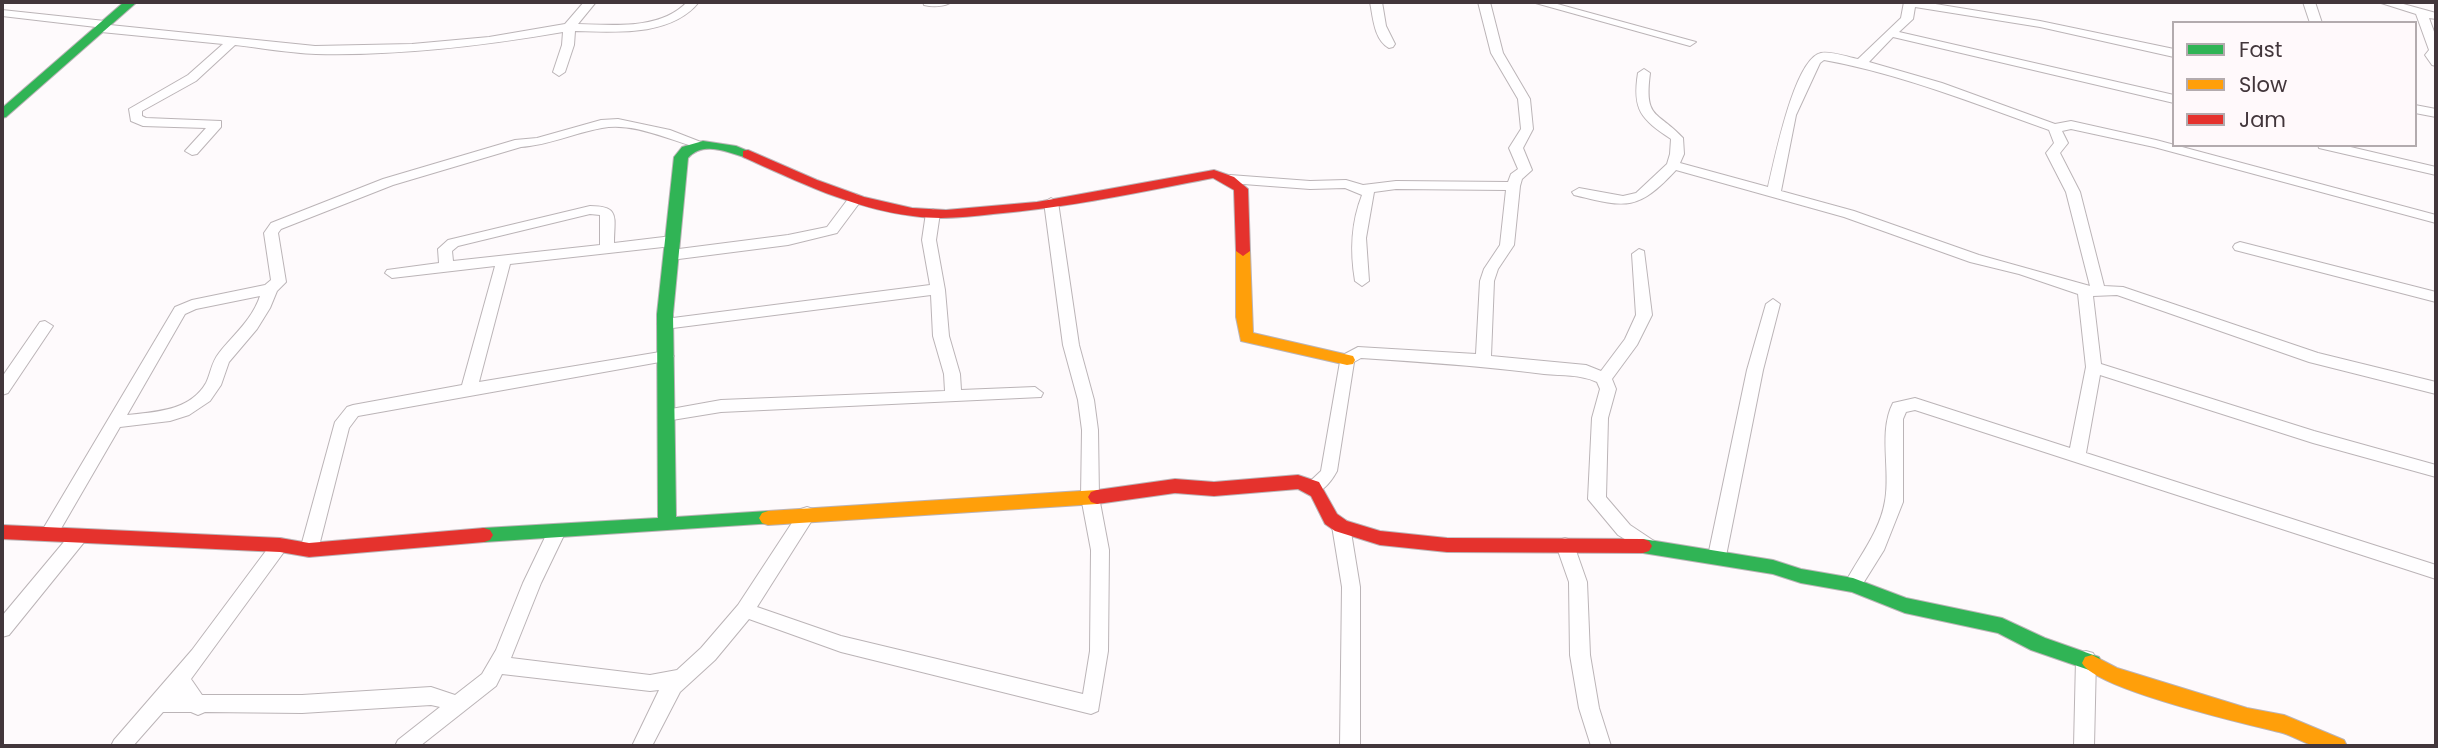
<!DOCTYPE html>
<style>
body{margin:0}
#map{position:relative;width:2438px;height:748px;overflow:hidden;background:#fefafc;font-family:Poppins,sans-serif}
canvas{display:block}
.frame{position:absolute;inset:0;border:4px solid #42363b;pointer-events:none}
.legend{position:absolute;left:2172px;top:21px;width:245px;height:126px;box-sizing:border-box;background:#fff9fb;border:2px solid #b3abae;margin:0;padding:9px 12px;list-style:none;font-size:21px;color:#42363b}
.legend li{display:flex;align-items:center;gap:14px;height:35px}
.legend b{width:35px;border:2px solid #b3abae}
</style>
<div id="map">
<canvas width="2438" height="748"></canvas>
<div class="frame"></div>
<ul class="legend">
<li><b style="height:9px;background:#30b455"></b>Fast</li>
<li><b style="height:9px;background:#ff9f0a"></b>Slow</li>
<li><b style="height:9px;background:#e5322d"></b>Jam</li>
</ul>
</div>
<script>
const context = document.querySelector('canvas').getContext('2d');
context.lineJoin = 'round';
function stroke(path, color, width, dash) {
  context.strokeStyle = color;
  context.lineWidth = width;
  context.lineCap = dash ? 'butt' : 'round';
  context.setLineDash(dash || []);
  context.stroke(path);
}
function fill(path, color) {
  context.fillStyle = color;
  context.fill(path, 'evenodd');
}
const street = new Path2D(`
 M584,2H596L578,24C613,25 661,30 687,2H699C671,37 615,32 575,31L574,45L565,72L559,76L553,72L562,45L563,32C481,46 399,56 316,54C289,53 262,48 235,45L196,81L142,111V116L146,118L221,121V127L197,154L192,155L185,151L206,128L143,126L131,121L129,109L188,75L223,44L101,32L97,30L96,27L2,16V10L105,21L109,22L110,25L315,46L412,44L489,37L565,24Z
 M923,2H951C945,7 932,7 924,5Z
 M1370,2H1382L1386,26L1395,44L1393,47L1389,48C1374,40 1373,17 1370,2Z
 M1478,2H1490L1503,53L1530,99L1533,129L1523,148L1532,170L1522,179L1520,186L1514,245L1498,269L1494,281L1491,356L1586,365L1601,371L1625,339L1636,315L1632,254L1639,249L1644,251L1652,315L1637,345L1612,379L1616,389L1608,418L1606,497L1630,525L1654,541L1657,546L1654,551L1648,553L1618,535L1588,499L1592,418L1600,389L1597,382C1579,374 1563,376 1544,374C1483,366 1423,362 1361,358L1354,362L1337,471C1331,482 1321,496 1307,492L1304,487L1321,471L1341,356L1358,347L1476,354L1480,281L1484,269L1500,245L1506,190L1396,189L1374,192L1366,238L1369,281L1362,286L1355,281C1350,251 1351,223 1362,195L1345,188L1310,189L1230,183L1223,179L1230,175L1310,181L1346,180L1363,185L1396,181L1508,182L1511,174L1518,169L1509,148L1521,129L1518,99L1491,53Z
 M1532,2H1550L1696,42L1690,46Z
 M1904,2H1923L2040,21L2174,49V57L2040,27L1915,7L1913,19L1899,32L2174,95V103L1893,37L1869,62L1942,83L2055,124L2071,121L2156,140L2436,215V223L2154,147L2071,129L2062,131L2068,143L2060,153L2080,192L2104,286L2123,287L2318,353L2436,382V394L2309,362L2117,295L2093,296L2101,364L2314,431L2436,465V477L2313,443L2100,375L2086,453L2436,565V579L1915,410L1906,412L1903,419V502L1884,550L1859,590L1853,592L1847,590L1844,585C1858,558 1880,532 1885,501C1891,470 1878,432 1893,403L1915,398L2070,448L2086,367L2078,294L2019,274L1970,262L1844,217L1676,170C1638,211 1627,208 1574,195L1572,192L1579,188L1623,196L1636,193L1667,164L1670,154L1671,139C1641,119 1632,110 1638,73L1644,69L1650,73C1644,120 1657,110 1683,138L1684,154L1680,163L1768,187C1774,163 1794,58 1821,53C1831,51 1847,57 1858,59L1901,18ZM1824,60C1902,74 1975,104 2049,130L2054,143L2046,153L2066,192L2090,286L1979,255L1854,211L1781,191L1796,115L1820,63Z
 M2303,2H2315L2322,23H2310Z
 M2378,2H2396L2436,13V19L2429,18L2436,37V66L2432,65L2425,55L2429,50L2416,14Z
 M2415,105L2436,109V117L2415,113Z
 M618,119L670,130L706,144L699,148C669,140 634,122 602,128C574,133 549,145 521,147L393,185L281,229L278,233L286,282L277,291L270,308L257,329L229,362L221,385L210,401L189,415L170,421L120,427L55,539L49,541L43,539L40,534L43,529L175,307L192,300L265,285L271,280L264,233L271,223L383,179L515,140L537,138L601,120ZM260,296C252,320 234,334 219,353C211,363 211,373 206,383C190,411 155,412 127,415L185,314L196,309Z
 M2318,145H2342L2436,167V175L2319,148Z
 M856,194L863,198L837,233L788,245L671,260L664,255L671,250L788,235L827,227L851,195Z
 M1051,198L1058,202L1079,345L1094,400L1098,430L1099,497L1109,550L1108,651L1098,711L1091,714L841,652L749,619L715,660L680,692L652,746H632L659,690L650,691L502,674L496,686L420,746H395L398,740L440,707L431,705L302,713L205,712L198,715L191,712H163L133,746H111L114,740L192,650L274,540L280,538L286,540L289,545L191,679L202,695H302L431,687L455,695L482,674L496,650L523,583L548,531L551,526L557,524L563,526L566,531L541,583L511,658L650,675L677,670L701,648L738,605L801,509L807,507L813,509L816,514L757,607L841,636L1083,694L1090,651L1091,550L1081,497L1082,430L1078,400L1063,345L1044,202Z
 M590,206C621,206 614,218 614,243L672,236L679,241L672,246L510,264L479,382L666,351L674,356L671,360L358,416L349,428L318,550L315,555L309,557L303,555L300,550L335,422L347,407L353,405L462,385L495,266L392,278L385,273L387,270L439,263L438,249L448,240ZM590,214L600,215V245L453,261L452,251L458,246Z
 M933,209L940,213L936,240L945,290L949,336L960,374L961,390L1035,387L1043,393L1041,397L721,412L666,421L660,419L658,415L660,411L721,400L945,391L944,374L933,336L931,295L665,329L657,324L665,319L930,285L922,240L926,213Z
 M2240,242L2436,292V302L2235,250L2233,247L2235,244Z
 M1773,299L1780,304L1763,370L1726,556L1723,561L1717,563L1711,561L1708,556L1747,370L1766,304Z
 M45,321L53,326L8,393L2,395V377L40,322Z
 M1341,519L1347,521L1350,526L1360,587V746H1340L1342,587L1332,526L1335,521Z
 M79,529L85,531L88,536L85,541L9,635L2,637V616L73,531Z
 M1565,538L1571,540L1574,545L1587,582L1590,655L1599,708L1611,746H1591L1579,708L1570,655L1569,582L1556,545L1559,540Z
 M2086,651L2093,653L2096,659L2094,746H2074L2076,659L2079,653Z`);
const fast = new Path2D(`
 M124,2H137L6,117L2,118V108Z
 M703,141L736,146L755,154L748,158C728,153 704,140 688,158L673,314L676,517L768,511L774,513L777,518L774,523L484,542L478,540L475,535L478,530L484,528L658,518L657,314L674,157L682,147Z
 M1643,539L1773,560L1801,569L1853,578L1906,598L2002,618L2045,638L2099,657L2102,663L2099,669L2092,671L2031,650L1998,633L1905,613L1852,592L1801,583L1773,574L1643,553L1637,551L1634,546L1637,541Z`);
const slow = new Path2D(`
 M1243,246L1250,251L1253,333L1353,356L1355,360L1353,364L1347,365L1241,341L1236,317V251Z
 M1097,490L1103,492L1106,497L1103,502L1097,504L768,525L762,523L759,518L762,513L768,511Z
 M2092,655L2117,668L2247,708L2284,715L2344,740L2347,746C2337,746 2324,748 2315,746C2303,743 2292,735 2279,732C2246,724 2095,689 2082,663L2085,657Z`);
const jam = new Path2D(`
 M748,150L817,180L864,197L912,208L946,210L1037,202L1214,170L1234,177L1248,189L1250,251L1243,256L1236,251L1234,190L1213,178C1140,192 1067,208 993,214C966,217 940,220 913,216C853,209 797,181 743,157V151Z
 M1298,475L1319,482L1337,514L1347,521L1380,531L1447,538L1643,539L1649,541L1652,546L1649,551L1643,553L1447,552L1380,545L1335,531L1325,524L1311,496L1298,489L1214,496L1175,493L1097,504L1091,502L1088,497L1091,492L1097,490L1175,479L1214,482Z
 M2,525L280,538L309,543L484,528L490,530L493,535L490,540L484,542L309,557L280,552L2,539Z`);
stroke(street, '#bbb4b7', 2);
stroke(fast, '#bbb4b7', 2);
stroke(slow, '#bbb4b7', 2);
stroke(jam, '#bbb4b7', 2);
fill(street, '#fffeff');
fill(fast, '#30b455');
fill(slow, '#ff9f0a');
fill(jam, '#e5322d');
</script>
